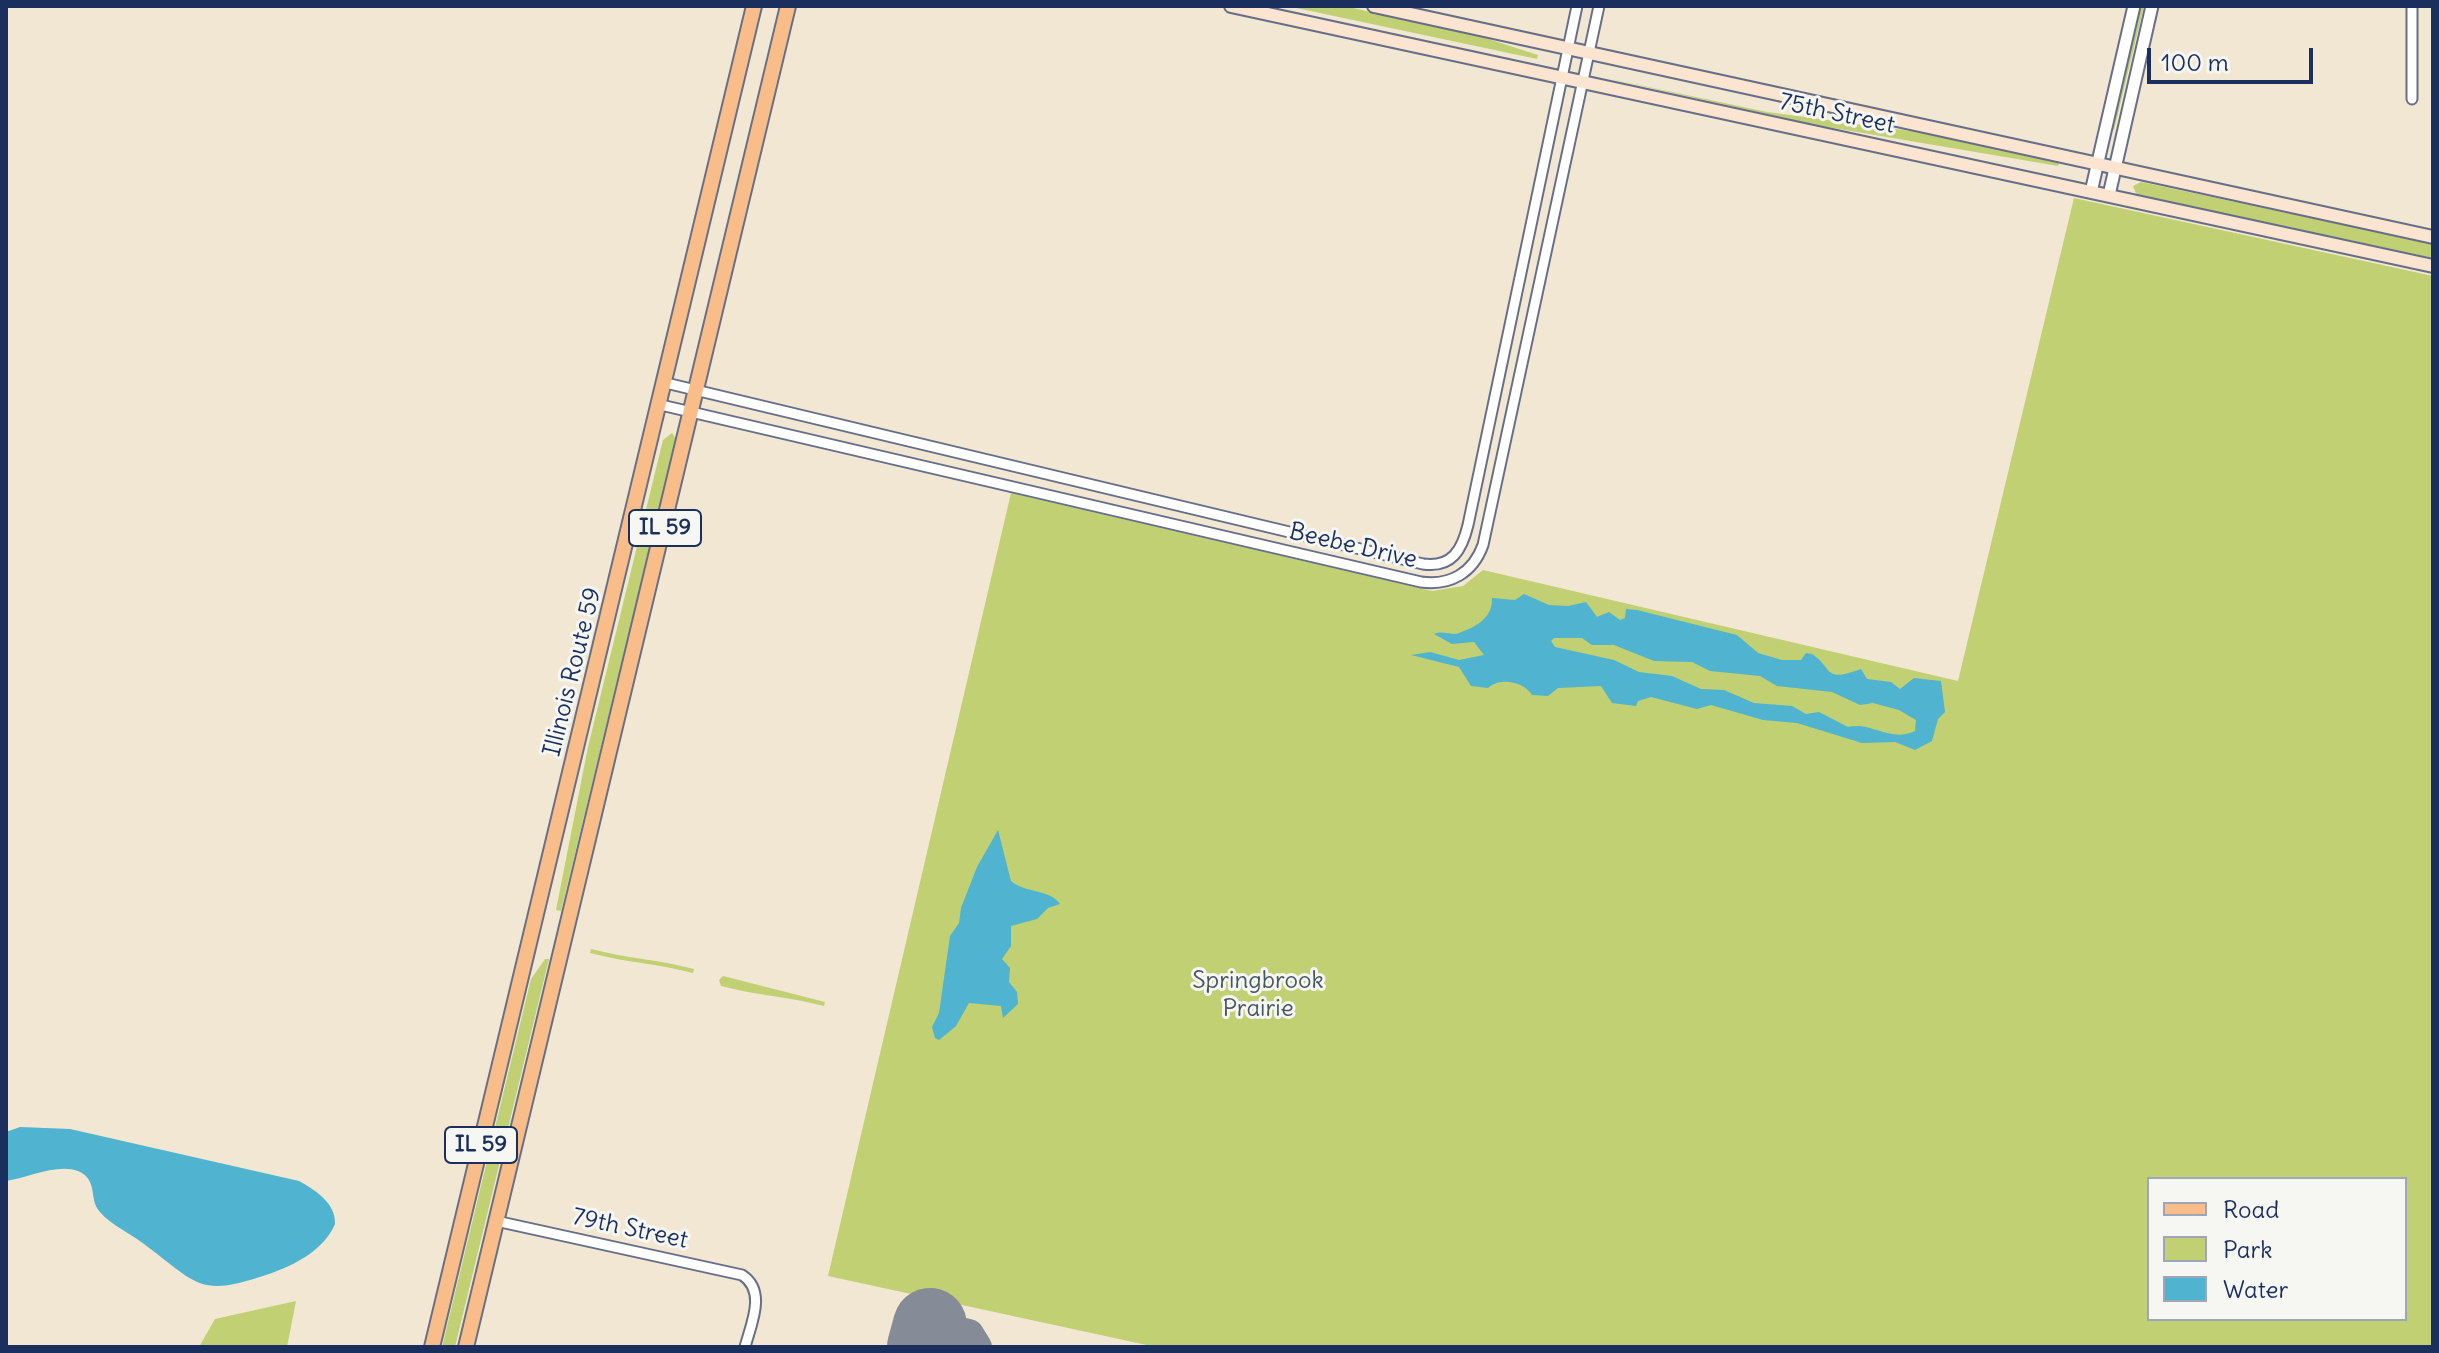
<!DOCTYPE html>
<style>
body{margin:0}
#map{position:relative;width:2439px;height:1353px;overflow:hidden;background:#f1e7d2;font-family:Delius,sans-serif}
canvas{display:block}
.frame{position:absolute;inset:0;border:8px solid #1b2f5e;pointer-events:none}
.legend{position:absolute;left:2147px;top:1177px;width:260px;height:144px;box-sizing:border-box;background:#f6f6f2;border:2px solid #9ea6b7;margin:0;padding:10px 14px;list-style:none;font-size:24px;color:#1b2f5e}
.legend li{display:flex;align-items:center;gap:16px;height:40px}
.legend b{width:40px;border:2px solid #9ea6b7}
.scale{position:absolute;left:2147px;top:48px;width:166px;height:36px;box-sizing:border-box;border:4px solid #1b2f5e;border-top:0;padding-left:10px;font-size:24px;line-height:28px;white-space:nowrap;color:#1b2f5e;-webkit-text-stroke:6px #f6f6f2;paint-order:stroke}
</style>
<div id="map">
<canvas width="2439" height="1353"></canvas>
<div class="frame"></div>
<ul class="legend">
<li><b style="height:10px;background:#f8bd89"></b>Road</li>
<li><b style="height:22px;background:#c0d073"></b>Park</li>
<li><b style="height:22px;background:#50b3cf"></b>Water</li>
</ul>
<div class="scale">100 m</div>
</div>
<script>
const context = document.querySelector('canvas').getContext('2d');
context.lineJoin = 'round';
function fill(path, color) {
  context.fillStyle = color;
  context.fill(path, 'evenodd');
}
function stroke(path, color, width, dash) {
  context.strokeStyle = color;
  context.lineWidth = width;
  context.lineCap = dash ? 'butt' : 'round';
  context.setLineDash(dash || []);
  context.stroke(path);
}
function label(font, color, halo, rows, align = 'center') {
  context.font = font + ' Delius,sans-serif';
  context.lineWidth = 6;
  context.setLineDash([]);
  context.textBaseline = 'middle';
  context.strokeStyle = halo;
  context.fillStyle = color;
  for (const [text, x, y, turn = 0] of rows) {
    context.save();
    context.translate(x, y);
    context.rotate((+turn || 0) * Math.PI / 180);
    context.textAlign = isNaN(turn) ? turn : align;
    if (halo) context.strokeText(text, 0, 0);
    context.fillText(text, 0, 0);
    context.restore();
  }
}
const green = new Path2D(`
 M1287,6H1344L1479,36L1538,55L1537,59Z
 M2139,6H2144L2114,130L2112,127Z
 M1606,78L1767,112L1918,132L2059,163L2058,166L1816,125Z
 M2141,182L2433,244V258L2137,196L2133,186Z
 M2074,198L2433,276V1347H1156L828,1276L1011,493L1432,591L1463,586L1483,570L1958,681ZM2149,1179H2405V1319H2149Z
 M672,433L676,439L561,911L556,910L588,747L663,440Z
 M591,949C625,958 660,960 694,969L693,973C659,964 624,962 590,953Z
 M545,959H549L455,1347H442L531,979Z
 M723,976L825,1002L824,1006C790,997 755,995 721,986L719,980Z
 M296,1301L287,1347H199L215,1319Z`);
const water = new Path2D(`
 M1524,594L1549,605L1568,606L1586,602L1597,617L1609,612L1620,620L1625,618L1626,609L1637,610L1737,635L1758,653L1782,660H1801L1806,653L1812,654C1834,669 1823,683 1861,669L1867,679L1891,682L1900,689L1914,678L1941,681L1945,712L1938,719L1932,741L1915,750L1895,742L1862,743L1797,723L1763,720L1711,705L1697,709L1651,697L1638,701L1636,706L1612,703L1601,686L1558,688L1548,696L1532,695C1524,681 1499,677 1488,688L1471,686L1459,667L1411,655L1430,652L1459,660L1484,655L1474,642L1452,644L1434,634C1443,630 1451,636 1459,633C1476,627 1493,618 1492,598L1515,600ZM1554,638H1582L1592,645H1614L1654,661L1692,662L1710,671L1760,676L1777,686L1832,692L1860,705L1873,703L1899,710L1916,720L1915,731C1890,743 1871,721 1848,727L1819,712L1806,714L1792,706L1754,703L1724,690L1701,689L1672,676L1639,672L1614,660L1555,647L1551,641Z
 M998,830L1011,881C1024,893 1050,889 1060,904L1048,908L1037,919L1011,926V946L1002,959L1010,968L1009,982L1017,992L1018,1004L1003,1018L1001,1006L969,1003L956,1026L939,1040L935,1038L932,1027L939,1013L950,936L959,923L961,908L977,867Z
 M20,1127L70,1129L299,1181C315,1190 336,1203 335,1224C324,1250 295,1265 269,1274C199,1298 199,1285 144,1244C130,1233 111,1225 100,1212C88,1199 99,1180 78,1171C58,1163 26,1178 6,1181V1132Z`);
const taxiway = new Path2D(`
 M930,1325L969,1334L977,1347`);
const runway = new Path2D(`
 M924,1347L930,1325`);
const minor = new Path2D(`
 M2412,6V99
 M666,383L1423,564C1452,568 1462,550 1468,525L1577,6
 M661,405L1421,582C1450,586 1473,573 1483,545L1599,6
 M496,1221L742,1275C767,1291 751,1324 745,1347`);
const tertiary = new Path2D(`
 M2091,192L2134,6
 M2109,195L2152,6`);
const secondary = new Path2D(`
 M1231,6L2433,266
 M1374,6L2433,237`);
const primary = new Path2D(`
 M432,1347L754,6
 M466,1347L788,6`);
const shields = [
 [665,528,72],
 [481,1145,72]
];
const shieldNames = [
 ["IL 59",665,528],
 ["IL 59",481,1145]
];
const streetNames = [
 ["75th Street",1837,114,12],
 ["Beebe Drive",1353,546,13],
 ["Illinois Route 59",573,672,-76],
 ["79th Street",630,1229,12]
];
const parkNames = [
 ["Springbrook",1258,981],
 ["Prairie",1258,1009]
];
fill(green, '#c0d073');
fill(water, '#50b3cf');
stroke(taxiway, '#868b98', 30);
stroke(runway, '#868b98', 74);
stroke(minor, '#666f87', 13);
stroke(tertiary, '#666f87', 15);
stroke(secondary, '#666f87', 16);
stroke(primary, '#666f87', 18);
stroke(minor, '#fff', 9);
stroke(tertiary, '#fff', 11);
stroke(secondary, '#fce5d0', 12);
stroke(primary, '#f8bd89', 14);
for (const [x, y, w] of shields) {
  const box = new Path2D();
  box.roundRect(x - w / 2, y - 18, w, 36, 6);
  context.fillStyle = '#f6f6f2';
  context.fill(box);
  stroke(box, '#1b2f5e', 2);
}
label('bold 22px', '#1b2f5e', null, shieldNames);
label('24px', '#1b2f5e', '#f6f6f2', streetNames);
label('24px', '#445763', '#f6f6f2', parkNames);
</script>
